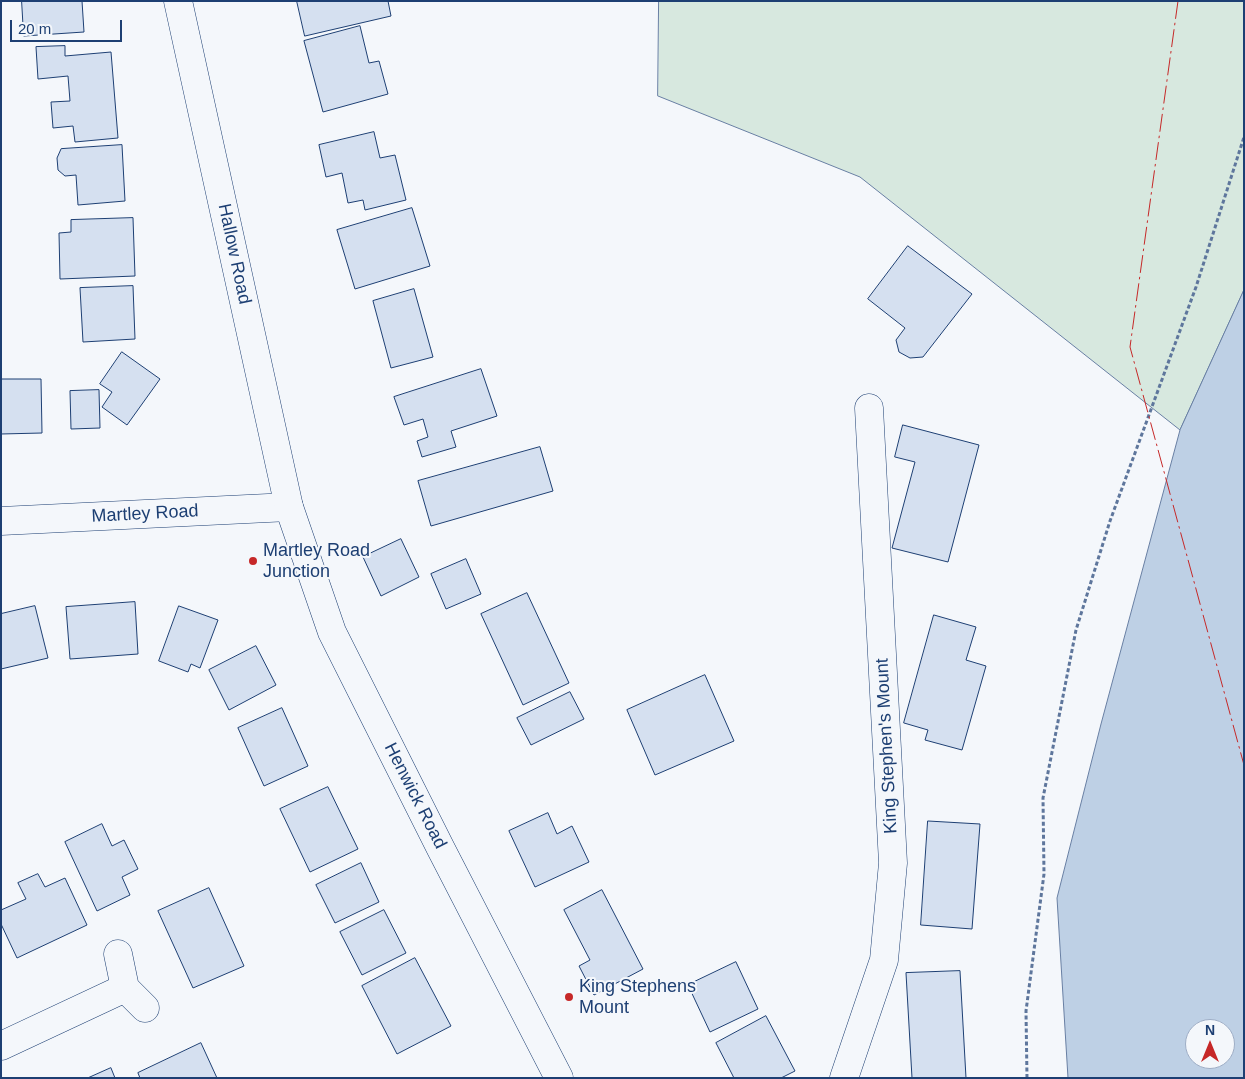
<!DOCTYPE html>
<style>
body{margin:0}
#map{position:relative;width:1245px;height:1079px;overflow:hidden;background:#f4f7fb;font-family:Helvetica,sans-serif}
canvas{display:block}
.frame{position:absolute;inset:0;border:2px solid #1d3f73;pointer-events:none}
.north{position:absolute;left:1185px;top:1019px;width:50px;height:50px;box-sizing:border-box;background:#f4f7fb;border:1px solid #9eadc5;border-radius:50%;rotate:0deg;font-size:14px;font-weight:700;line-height:20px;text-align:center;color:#1d3f73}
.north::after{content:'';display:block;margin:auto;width:18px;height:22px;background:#c62828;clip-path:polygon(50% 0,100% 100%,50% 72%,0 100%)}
.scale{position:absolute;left:10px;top:20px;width:112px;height:22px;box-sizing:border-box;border:2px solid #1d3f73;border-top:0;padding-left:6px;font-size:15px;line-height:18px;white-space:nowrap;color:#1d3f73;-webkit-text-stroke:4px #f4f7fb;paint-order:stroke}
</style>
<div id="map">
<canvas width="1245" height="1079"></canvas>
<div class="frame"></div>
<div class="north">N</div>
<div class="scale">20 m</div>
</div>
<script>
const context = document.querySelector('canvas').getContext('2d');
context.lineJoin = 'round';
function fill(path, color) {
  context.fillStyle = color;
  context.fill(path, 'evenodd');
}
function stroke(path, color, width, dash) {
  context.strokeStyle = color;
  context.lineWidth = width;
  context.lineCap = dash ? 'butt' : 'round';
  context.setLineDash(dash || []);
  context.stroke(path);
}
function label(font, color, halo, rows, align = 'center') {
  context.font = font + ' Helvetica,sans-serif';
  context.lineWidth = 4;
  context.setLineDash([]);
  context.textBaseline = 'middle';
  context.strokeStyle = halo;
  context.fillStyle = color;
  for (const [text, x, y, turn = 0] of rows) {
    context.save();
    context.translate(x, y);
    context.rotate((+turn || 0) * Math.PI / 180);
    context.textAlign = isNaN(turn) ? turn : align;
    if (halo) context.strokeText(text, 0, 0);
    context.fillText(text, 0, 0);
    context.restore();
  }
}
const green = new Path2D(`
 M659,1H1244V290L1180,430L860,177L658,96Z`);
const water = new Path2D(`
 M1244,290V1078H1068L1057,898L1101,724L1180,430ZM1195,1029H1225V1059H1195Z`);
const building = new Path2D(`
 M22,1H82L84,32L24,36Z
 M297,1H388L391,16L305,36Z
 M360,26L369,63L379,61L388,94L323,112L304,41Z
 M65,46V56L111,52L118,138L75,142L73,126L53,128L51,102L70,101L68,76L38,79L36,47Z
 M374,132L380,158L395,155L406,200L365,210L363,200L348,203L342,173L326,177L319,145Z
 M122,145L125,201L78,205L76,175L65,176L58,170L57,158L61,149Z
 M412,208L430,266L355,289L337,230Z
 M133,218L135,276L60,279L59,233L71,232V220Z
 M908,246L972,294L923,357L910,358L899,352L896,340L905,328L868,299Z
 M133,286L135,339L83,342L80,288Z
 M414,289L433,357L391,368L373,301Z
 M122,352L160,379L127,425L102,407L112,392L100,384Z
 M481,369L497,416L451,431L456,447L422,457L417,441L428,437L423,419L404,425L394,397Z
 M1,379H41L42,433L1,434Z
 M99,390L100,428L71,429L70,391Z
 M903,425L979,445L948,562L892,548L915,462L895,457Z
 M540,447L553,491L431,526L418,481Z
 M401,539L419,577L381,596L363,557Z
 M466,559L481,594L446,609L431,574Z
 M527,593L569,683L523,705L481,614Z
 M135,602L138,654L70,659L66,607Z
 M35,606L48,658L1,669V614Z
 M179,606L218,620L200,668L191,664L188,672L159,661Z
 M934,615L976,627L966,660L986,666L962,750L925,740L928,730L904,723Z
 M256,646L276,685L229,710L209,670Z
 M705,675L734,741L655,775L627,710Z
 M570,692L584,719L531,745L517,718Z
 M282,708L308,766L264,786L238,728Z
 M328,787L358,849L310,872L280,809Z
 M548,813L557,834L572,826L589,862L535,887L509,831Z
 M928,821L980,824L972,929L921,925Z
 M102,824L112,846L124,840L138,869L122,877L130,895L97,911L65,842Z
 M361,863L379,902L335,923L316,885Z
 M38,874L45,887L65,878L87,925L17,958L1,924V910L26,899L18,883Z
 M209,888L244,966L193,988L158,911Z
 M602,890L643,969L594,995L579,966L590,960L564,910Z
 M384,910L406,953L362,975L340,932Z
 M415,958L451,1026L397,1054L362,986Z
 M736,962L758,1009L710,1032L688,985Z
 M960,971L966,1078H912L906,973Z
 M766,1016L795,1071L781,1078H734L716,1043Z
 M201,1043L217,1078H140L138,1073Z
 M111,1068L115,1078H88Z`);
const path = new Path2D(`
 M1027,1078L1026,1011L1044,874L1043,798L1076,630L1110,521L1196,287L1244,137`);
const street = new Path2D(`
 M118,954L125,988L145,1008
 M1,1046L125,988
 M844,1078L884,960L893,863L869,408`);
const secondary = new Path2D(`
 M1,521L289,507`);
const primary = new Path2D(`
 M178,1L289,507L332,632L440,847L559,1078`);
const power = new Path2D(`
 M1178,1L1130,347L1244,765`);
const markers = [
 [253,561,5,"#c62828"],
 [569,997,5,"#c62828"]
];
const streetNames = [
 ["Hallow Road",234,254,78],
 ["Martley Road",145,514,-3],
 ["King Stephen's Mount",887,746,-93],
 ["Henwick Road",415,796,63]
];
const poiNames = [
 ["Martley Road",263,551],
 ["Junction",263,572],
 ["King Stephens",579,987],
 ["Mount",579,1008]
];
fill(green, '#d7e8df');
stroke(green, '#687fa3', 1);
fill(water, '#bed0e5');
stroke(water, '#687fa3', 1);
fill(building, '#d5e0f0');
stroke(building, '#1d3f73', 1);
stroke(street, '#1d3f73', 29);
stroke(secondary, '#1d3f73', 29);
stroke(primary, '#1d3f73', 29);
stroke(path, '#5e769c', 3, [4, 2.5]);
stroke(street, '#f4f7fb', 28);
stroke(secondary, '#f4f7fb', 28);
stroke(primary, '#f4f7fb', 28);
stroke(power, '#c62828', 1, [18, 4, 2.5, 4]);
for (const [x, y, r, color] of markers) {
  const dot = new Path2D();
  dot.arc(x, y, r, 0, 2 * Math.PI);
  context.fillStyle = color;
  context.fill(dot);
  stroke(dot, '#f4f7fb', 2);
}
label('18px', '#1d3f73', '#f4f7fb', streetNames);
label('18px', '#1d3f73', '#f4f7fb', poiNames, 'left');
</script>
